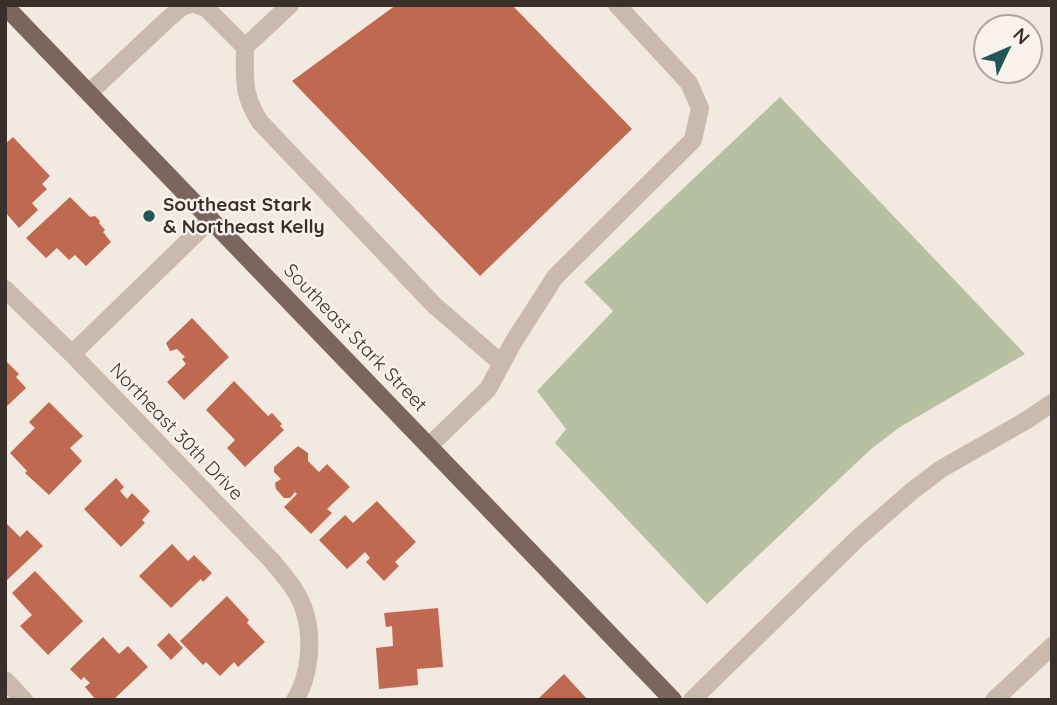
<!DOCTYPE html>
<style>
body{margin:0}
#map{position:relative;width:1057px;height:705px;overflow:hidden;background:#f2e9e1;font-family:Quicksand,sans-serif}
canvas{display:block}
.frame{position:absolute;inset:0;border:7px solid #392f2b;pointer-events:none}
.north{position:absolute;left:973px;top:14px;width:70px;height:70px;box-sizing:border-box;background:#faf3ed;border:2px solid #ada59f;border-radius:50%;rotate:46deg;font-size:19px;font-weight:700;line-height:28px;text-align:center;color:#392f2b}
.north::after{content:'';display:block;margin:auto;width:24px;height:32px;background:#225658;clip-path:polygon(50% 0,100% 100%,50% 72%,0 100%)}
</style>
<div id="map">
<canvas width="1057" height="705"></canvas>
<div class="frame"></div>
<div class="north">N</div>
</div>
<script>
const context = document.querySelector('canvas').getContext('2d');
context.lineJoin = 'round';
function fill(path, color) {
  context.fillStyle = color;
  context.fill(path, 'evenodd');
}
function stroke(path, color, width, dash) {
  context.strokeStyle = color;
  context.lineWidth = width;
  context.lineCap = dash ? 'butt' : 'round';
  context.setLineDash(dash || []);
  context.stroke(path);
}
function label(font, color, halo, rows, align = 'center') {
  context.font = font + ' Quicksand,sans-serif';
  context.lineWidth = 5;
  context.setLineDash([]);
  context.textBaseline = 'middle';
  context.strokeStyle = halo;
  context.fillStyle = color;
  for (const [text, x, y, turn = 0] of rows) {
    context.save();
    context.translate(x, y);
    context.rotate((+turn || 0) * Math.PI / 180);
    context.textAlign = isNaN(turn) ? turn : align;
    if (halo) context.strokeText(text, 0, 0);
    context.fillText(text, 0, 0);
    context.restore();
  }
}
const green = new Path2D(`
 M780,97L1025,354L900,427L871,449L707,604L555,443L566,429L537,391L613,311L584,282Z`);
const building = new Path2D(`
 M396,5H512L632,129L480,276L292,81Z
 M13,137L50,176L42,184L47,189L32,203L38,210L19,228L5,212V144Z
 M70,197L90,217L95,216L100,221L99,223L105,230L103,232L111,242L86,266L75,255L69,260L57,248L46,258L26,238Z
 M192,318L229,357L184,400L167,382L186,364L182,359L185,357L177,349L170,351L166,343Z
 M5,360L19,374L16,377L26,388L5,408Z
 M234,381L268,416L272,413L282,424L280,426L284,430L245,467L227,448L235,440L206,410Z
 M49,402L83,436L70,448L82,461L49,495L25,473L27,471L10,453L35,428L29,422Z
 M298,446L308,453V461L319,472L327,464L350,487L327,509L332,513L311,534L284,507L297,494L295,492L290,498H284L276,489L275,483L281,479L274,472V467Z
 M116,478L124,487L120,491L127,499L132,493L150,511L142,520L145,523L121,547L84,509Z
 M377,501L416,542L395,562L399,566L384,581L366,562L370,558L365,552L347,569L319,540L345,515L353,523Z
 M5,522L20,537L27,530L43,546L5,582Z
 M172,544L188,561L194,555L212,573L203,582L201,579L171,608L139,576Z
 M35,571L83,621L48,655L20,626L32,615L12,593Z
 M227,596L249,620L247,623L265,642L238,667L234,662L220,676L206,662L203,665L180,641Z
 M438,608L443,667L417,669L418,685L379,689L376,648L393,646L392,626L386,627L384,613Z
 M169,633L183,648L171,660L157,645Z
 M103,637L119,654L128,646L148,667L113,700H96L85,687L90,683L84,677L81,680L70,669Z
 M564,674L588,700H537Z`);
const minor = new Path2D(`
 M197,5L206,8L245,47C245,79 242,94 260,122L434,305L501,363
 M245,47L290,5
 M89,93L169,18L182,7L188,5
 M5,289L72,354L272,561C285,577 300,593 305,613C313,639 310,676 295,700
 M72,354L211,219
 M429,446L488,389L514,341L555,277L693,140L700,108L689,83L617,5
 M5,680L24,700
 M692,700L858,538L912,491L941,469L1027,420L1052,403
 M994,700L1052,646`);
const major = new Path2D(`
 M5,6L673,700`);
const markers = [
 [149,216,7,"#225658"]
];
const poiNames = [
 ["Southeast Stark",163,205],
 ["& Northeast Kelly",163,227]
];
const streetNames = [
 ["Southeast Stark Street",355,338,46],
 ["Northeast 30th Drive",176,432,46]
];
fill(green, '#b7c1a1');
fill(building, '#c06951');
stroke(minor, '#cab9ad', 18);
stroke(major, '#7a665d', 18);
for (const [x, y, r, color] of markers) {
  const dot = new Path2D();
  dot.arc(x, y, r, 0, 2 * Math.PI);
  context.fillStyle = color;
  context.fill(dot);
  stroke(dot, '#faf3ed', 2.5);
}
label('bold 19px', '#392f2b', '#faf3ed', poiNames, 'left');
label('19px', '#392f2b', '#faf3ed', streetNames);
</script>
